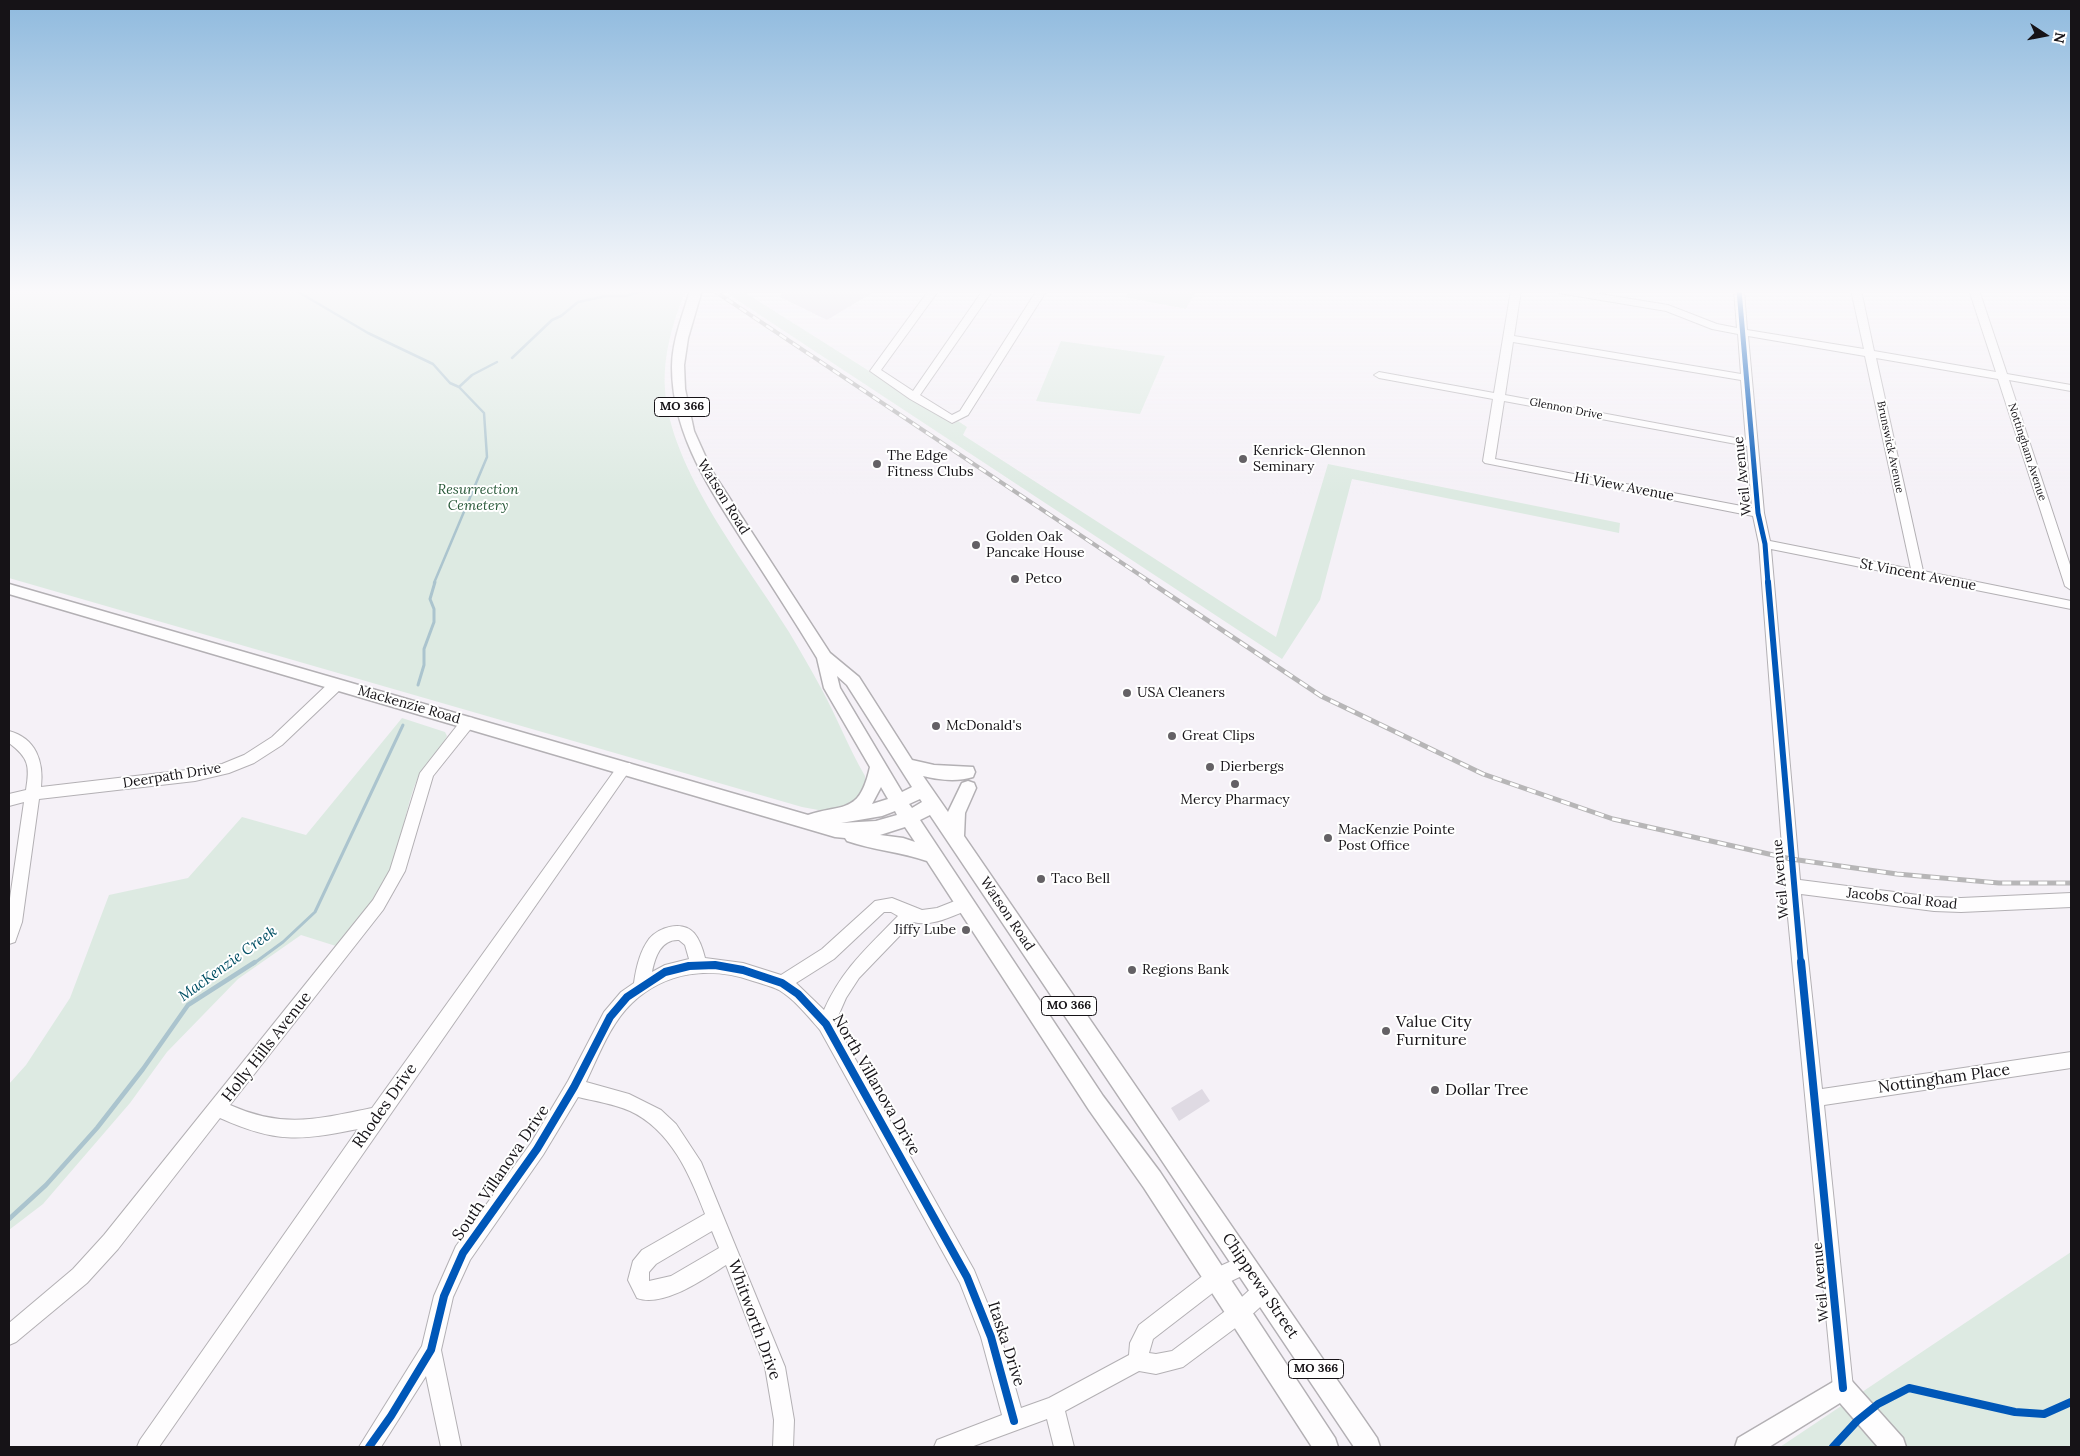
<!DOCTYPE html>
<style>
body{margin:0}
#map{position:relative;width:2080px;height:1456px;overflow:hidden;background:#f5f1f7;font-family:Lora,serif}
canvas{display:block}
.frame{position:absolute;inset:0;border:10px solid #161317;pointer-events:none}
.north{position:absolute;left:2020px;top:10px;width:50px;height:50px;-webkit-text-stroke:4px #fff;paint-order:stroke;rotate:101deg;font-size:14px;font-weight:700;line-height:20px;text-align:center;color:#161317}
.north::after{content:'';display:block;margin:auto;width:18px;height:22px;background:#161317;clip-path:polygon(50% 0,100% 100%,50% 72%,0 100%)}
</style>
<div id="map">
<canvas width="2080" height="1456"></canvas>
<div class="frame"></div>
<div class="north">N</div>
</div>
<script>
const context = document.querySelector('canvas').getContext('2d');
context.lineJoin = 'round';
function fill(path, color) {
  context.fillStyle = color;
  context.fill(path, 'evenodd');
}
function stroke(path, color, width, dash) {
  context.strokeStyle = color;
  context.lineWidth = width;
  context.lineCap = dash ? 'butt' : 'round';
  context.setLineDash(dash || []);
  context.stroke(path);
}
function label(font, color, halo, rows, align = 'center') {
  context.font = font + ' Lora,serif';
  context.lineWidth = 4;
  context.setLineDash([]);
  context.textBaseline = 'middle';
  context.strokeStyle = halo;
  context.fillStyle = color;
  for (const [text, x, y, turn = 0] of rows) {
    context.save();
    context.translate(x, y);
    context.rotate((+turn || 0) * Math.PI / 180);
    context.textAlign = isNaN(turn) ? turn : align;
    if (halo) context.strokeText(text, 0, 0);
    context.fillText(text, 0, 0);
    context.restore();
  }
}
const green = new Path2D(`
 M9,290H686C673,321 663,355 665,389C670,470 747,564 789,632C800,651 811,669 821,688C837,717 848,747 865,776V786L852,806L824,811L802,807L9,578Z
 M727,290H741L953,424L958,421L967,427L963,435L1276,637L1328,464L1620,523L1619,533L1352,479L1320,600L1282,659L728,294Z
 M1130,290H1196L1186,309L1125,297Z
 M1061,341L1165,356L1140,414L1036,401Z
 M402,718L445,732L447,736C440,751 425,762 418,777C405,807 403,840 390,870C377,898 358,922 339,947L301,935L238,979L167,1052L130,1103L43,1204L9,1230V1084L26,1065L70,998L109,895L188,878L242,817L306,835Z
 M2071,1252V1447H1780Z`);
const streamFar2 = new Path2D(`
 M295,290L368,333L433,364L450,383L459,387L484,413L487,457L434,583
 M512,358L552,320L561,316L578,302L606,296H625L648,290
 M459,387L472,375L497,362`);
const streamFar1 = new Path2D(`
 M418,685L424,665V649L434,622V609L430,599L435,582
 M253,964L283,942L315,912L403,725`);
const stream = new Path2D(`
 M9,1219L46,1185L97,1128L143,1069L188,1005L255,962`);
const building = new Path2D(`
 M788,290H877L827,320L778,296Z
 M1202,1089L1210,1101L1179,1121L1171,1108Z`);
const minor = new Path2D(`
 M929,290H939L881,370L913,391L983,290H993L920,395L952,415L960,411L1037,290H1047L968,415L952,423L910,399L870,371Z
 M1511,290H1521L1514,336L1741,374L1738,334L1712,329L1666,311L1559,293L1554,290H1575L1668,305L1717,324L1737,328L1734,290H1744L1747,330L1864,349L1851,290H1861L1874,351L1996,372L1969,290H1979L2007,374L2071,385V391L2009,380L2071,568V590L2065,586L1998,379L1876,358L1923,571L2071,601V609L1771,549L1800,880L1934,897L1961,898L2071,893V907L1961,912L1934,911L1801,894L1822,1089L2071,1052V1068L1824,1105L1853,1388L1850,1395L1843,1398L1836,1395L1833,1388L1785,886L1759,544L1753,516L1485,463L1483,461L1493,399L1379,378L1374,375L1379,372L1494,393ZM1748,336L1865,356L1911,569L1770,541L1764,513ZM1513,342L1741,380L1746,440L1505,395ZM1504,401L1747,446L1752,508L1495,459Z
 M337,679L344,684L342,688L282,745L254,763L229,773L195,781L39,799L22,922L15,942L9,944V905L24,802L9,806V794L26,790C30,766 29,758 9,743V731C36,738 44,762 41,787L195,769L222,764L244,755L272,737L332,680Z
 M468,717L473,718L475,722L473,726L433,776L405,871L383,910L230,1105C284,1129 317,1119 372,1108L620,763H630L632,767L159,1447H137L140,1440L358,1129C299,1141 276,1143 220,1118L118,1249L87,1283L16,1342L9,1345V1323L73,1269L104,1235L373,900L390,870L420,773L463,718Z
 M965,897L970,899L973,904L970,909C952,916 933,927 913,922L859,978L846,998L835,1023L974,1270L1001,1337L1021,1408L1049,1398L1129,1355L1130,1343L1139,1325L1209,1271L1245,1255L1252,1257L1254,1264L1252,1271L1223,1285L1153,1339L1149,1353L1156,1354L1172,1351L1232,1306L1256,1284L1263,1281L1270,1284L1273,1291L1270,1298L1246,1320L1183,1367L1156,1374L1139,1371L1065,1411L1074,1447H1054L1047,1419L971,1447H934L937,1440L1002,1415L981,1337L960,1283L820,1030C807,1015 795,1000 779,990C771,986 762,984 753,981C711,966 666,971 632,1003C610,1024 599,1055 586,1082L629,1094L661,1110L676,1124L701,1162L785,1367L794,1420L793,1447H773L774,1420L765,1367L726,1265C704,1279 663,1308 637,1298L628,1280L633,1261L642,1250L705,1214C690,1175 671,1130 630,1111C614,1104 595,1101 578,1097L543,1155L470,1260L453,1297L441,1350L461,1447H441L426,1376L381,1447H359L422,1346L434,1296L456,1246L531,1143L568,1081L604,1012L621,992L634,983C636,968 640,951 649,939C659,927 682,920 694,933C700,940 703,950 705,958L743,963L781,975L822,949L875,901L892,898L922,910L937,908ZM884,912H891L898,916C867,948 843,968 824,1010L796,983L834,959ZM679,940L685,945L689,959L665,965L652,972C655,957 661,939 679,940ZM712,1231L719,1248L671,1276L649,1281V1272L656,1264Z`);
const major = new Path2D(`
 M690,290H702L688,338L684,365L685,389L694,431L712,471L830,653L859,677L912,760L934,765L973,767L975,772L973,777C958,782 938,780 923,776L948,812L962,783L968,781L974,783L976,788L965,813L964,836L1377,1438L1380,1447H1354L930,815L920,820L1103,1096L1160,1172L1335,1438L1338,1447H1312L1144,1188L1089,1110L927,861C901,852 873,850 847,841L845,838L835,837L9,594V584L808,815C844,803 859,815 870,767L824,688L817,658C794,620 770,583 746,546C711,490 672,436 672,367C672,341 683,315 690,290ZM837,676L847,685L912,787L902,792L840,688ZM881,787L888,799L872,804ZM920,799L922,802L912,808L909,804ZM895,811L897,815L876,821L841,823L882,816ZM905,827L915,842L903,838L880,835Z
 M1843,1376L1851,1380L1903,1438L1906,1447H1878L1840,1403L1769,1447H1735L1738,1438Z`);
const railFar1 = new Path2D(`
 M713,290L1152,583`);
const rail = new Path2D(`
 M1150,582L1321,696L1483,774L1613,819L1791,859L1897,874L1999,883H2071`);
const cyclewayFar2 = new Path2D(`
 M1739,290L1758,513L1765,544L1768,583`);
const cyclewayFar1 = new Path2D(`
 M1768,582L1801,964`);
const cycleway = new Path2D(`
 M1801,962L1843,1388
 M369,1447L391,1416L431,1350L444,1296L463,1253L537,1149L574,1087L610,1017L627,997L665,972L689,966L715,965L743,970L782,983L798,994L826,1024L967,1277L991,1337L1014,1421
 M1833,1447L1857,1421L1878,1404L1909,1388L2015,1412L2044,1414L2071,1402`);
const markers = [
 [1243,459,5,"#646165"],
 [877,464,5,"#646165"],
 [976,545,5,"#646165"],
 [1015,579,5,"#646165"],
 [1127,693,5,"#646165"],
 [936,726,5,"#646165"],
 [1172,736,5,"#646165"],
 [1210,767,5,"#646165"],
 [1235,784,5,"#646165"],
 [1328,838,5,"#646165"],
 [1041,879,5,"#646165"],
 [966,930,5,"#646165"],
 [1132,970,5,"#646165"],
 [1386,1031,5,"#646165"],
 [1435,1090,5,"#646165"]
];
const farStreetnames = [
 ["Glennon Drive",1566,409,11],
 ["Brunswick Avenue",1890,447,78],
 ["Nottingham Avenue",2027,452,72]
];
const shields = [
 [682,407,55],
 [1069,1006,55],
 [1316,1369,55]
];
const shieldNames = [
 ["MO 366",682,407],
 ["MO 366",1069,1006],
 ["MO 366",1316,1369]
];
const poiNames = [
 ["Kenrick-Glennon",1253,451],
 ["Seminary",1253,467],
 ["The Edge",887,456],
 ["Fitness Clubs",887,472],
 ["Golden Oak",986,537],
 ["Pancake House",986,553],
 ["Petco",1025,579],
 ["USA Cleaners",1137,693],
 ["McDonald's",946,726],
 ["Great Clips",1182,736],
 ["Dierbergs",1220,767],
 ["Mercy Pharmacy",1235,800,"center"],
 ["MacKenzie Pointe",1338,830],
 ["Post Office",1338,846],
 ["Taco Bell",1051,879],
 ["Jiffy Lube",956,930,"right"],
 ["Regions Bank",1142,970]
];
const streetNames = [
 ["Weil Avenue",1743,476,-96],
 ["Hi View Avenue",1624,487,11],
 ["Watson Road",723,497,58],
 ["St Vincent Avenue",1918,575,11],
 ["Mackenzie Road",409,705,16],
 ["Deerpath Drive",172,776,-9],
 ["Weil Avenue",1781,879,-95],
 ["Jacobs Coal Road",1902,899,6],
 ["Watson Road",1007,914,56],
 ["Weil Avenue",1821,1282,-95]
];
const parkNames = [
 ["Resurrection",478,490],
 ["Cemetery",478,506]
];
const waterNames = [
 ["MacKenzie Creek",228,964,-36]
];
const nearPoinames = [
 ["Value City",1396,1022],
 ["Furniture",1396,1040],
 ["Dollar Tree",1445,1090]
];
const nearStreetnames = [
 ["Holly Hills Avenue",267,1047,-52],
 ["Nottingham Place",1944,1079,-8],
 ["North Villanova Drive",876,1085,60],
 ["Rhodes Drive",385,1106,-55],
 ["South Villanova Drive",501,1173,-56],
 ["Chippewa Street",1260,1286,56],
 ["Whitworth Drive",754,1320,70],
 ["Itaska Drive",1006,1344,72]
];
fill(green, '#ddeae2');
stroke(streamFar2, '#abc4ce', 2.5);
stroke(streamFar1, '#abc4ce', 3);
stroke(stream, '#abc4ce', 4.5);
fill(building, '#dfdae3');
stroke(minor, '#b3b0b4', 2);
stroke(major, '#b3b0b4', 3);
fill(minor, '#fefdfe');
fill(major, '#fefdfe');
stroke(railFar1, '#b7b6b7', 4);
stroke(rail, '#b7b6b7', 5);
stroke(railFar1, '#fff', 2.5, [8]);
stroke(rail, '#fff', 3, [9]);
stroke(cyclewayFar2, '#0057b8', 5);
stroke(cyclewayFar1, '#0057b8', 6);
stroke(cycleway, '#0057b8', 8);
const sky = context.createLinearGradient(0, 0, 0, 494);
sky.addColorStop(0, '#8fbade');
sky.addColorStop(0.59, '#faf9fb');
sky.addColorStop(1, '#faf9fb00');
context.fillStyle = sky;
context.fillRect(0, 0, 2080, 494);
for (const [x, y, r, color] of markers) {
  const dot = new Path2D();
  dot.arc(x, y, r, 0, 2 * Math.PI);
  context.fillStyle = color;
  context.fill(dot);
  stroke(dot, '#fff', 2);
}
label('11px', '#161317', '#fff', farStreetnames);
for (const [x, y, w] of shields) {
  const box = new Path2D();
  box.roundRect(x - w / 2, y - 9.5, w, 19, 4);
  context.fillStyle = '#fff';
  context.fill(box);
  stroke(box, '#161317', 1);
}
label('bold 12px', '#161317', null, shieldNames);
label('14px', '#161317', '#fff', poiNames, 'left');
label('14px', '#161317', '#fff', streetNames);
label('italic 14px', '#295939', '#fff', parkNames);
label('italic 15px', '#004f64', '#fff', waterNames);
label('16px', '#161317', '#fff', nearPoinames, 'left');
label('16px', '#161317', '#fff', nearStreetnames);
</script>
